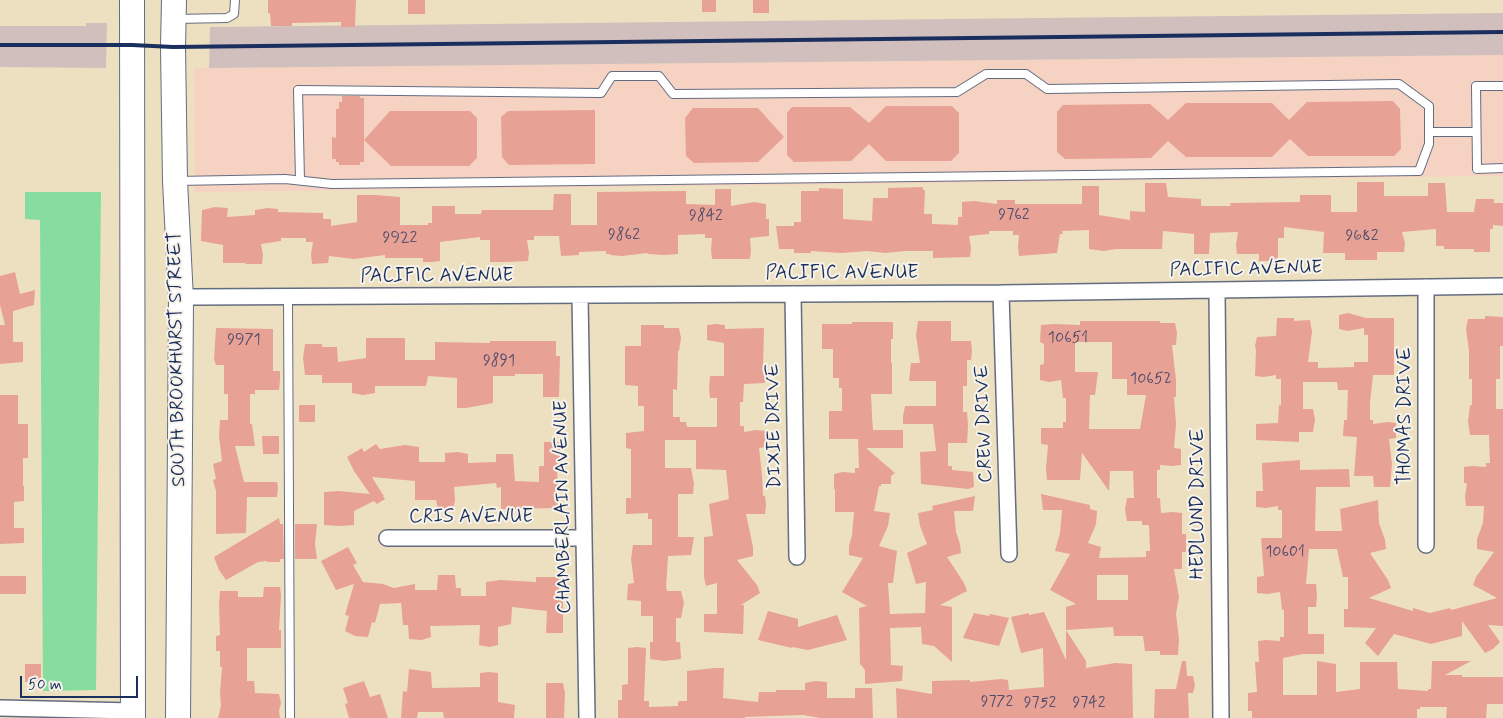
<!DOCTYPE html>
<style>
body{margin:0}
#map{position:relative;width:1503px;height:718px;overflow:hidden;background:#ede0c0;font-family:Mynerve,sans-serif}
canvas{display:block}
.scale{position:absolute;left:20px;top:676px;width:118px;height:22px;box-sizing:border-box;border:2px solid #1b2f5e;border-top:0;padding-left:6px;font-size:15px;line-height:18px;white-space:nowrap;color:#1b2f5e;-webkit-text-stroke:4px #f7f3e8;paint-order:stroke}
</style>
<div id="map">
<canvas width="1503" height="718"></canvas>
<div class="scale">50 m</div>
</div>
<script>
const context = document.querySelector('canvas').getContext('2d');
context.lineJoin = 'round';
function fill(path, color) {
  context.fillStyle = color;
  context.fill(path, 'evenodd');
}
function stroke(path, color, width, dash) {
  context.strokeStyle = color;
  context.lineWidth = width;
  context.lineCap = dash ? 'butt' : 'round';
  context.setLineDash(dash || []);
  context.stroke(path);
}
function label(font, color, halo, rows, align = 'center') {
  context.font = font + ' Mynerve,sans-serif';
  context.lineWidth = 4;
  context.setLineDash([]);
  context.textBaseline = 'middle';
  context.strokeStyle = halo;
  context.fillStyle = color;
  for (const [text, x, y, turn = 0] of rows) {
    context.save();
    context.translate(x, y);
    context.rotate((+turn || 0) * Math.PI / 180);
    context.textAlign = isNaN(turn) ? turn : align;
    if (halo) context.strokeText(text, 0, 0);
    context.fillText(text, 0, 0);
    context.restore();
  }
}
const built = new Path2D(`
 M1503,55V176L195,192L194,68Z`);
const industrial = new Path2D(`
 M1503,13V55L209,68L210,27Z
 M86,23H107L106,68L0,67V26H86Z`);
const green = new Path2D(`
 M25,192H101L96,690L43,691L40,220L25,219Z`);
const building = new Path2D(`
 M268,0H356L355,27H341V22L292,23V26H271L270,13H268Z
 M408,0H425V14H408Z
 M702,0H716V12H702Z
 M753,0H769V13H753Z
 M342,96H360V98H364V162H360V165H339V162H336V159H332V137L336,138V109H339V102H342Z
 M1393,101L1400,109L1401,149L1394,156H1308L1290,139L1272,157H1186L1168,141L1151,158L1065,159L1057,152V112L1063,105L1150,104L1168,120L1186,103H1272L1289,120L1307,102Z
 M886,106H952L959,113V153L951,161H886L869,144L851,161L794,162L787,155V113L792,107H850L869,123Z
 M693,108H758L784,137L758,162L694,163L686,156L685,118Z
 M595,110V164L509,165L502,157L501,117L508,111Z
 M390,111H470L477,118V158L469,166H391L364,140Z
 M1357,182H1384V196H1428V183H1445L1447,212H1474L1476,199H1494V203H1503V226L1493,225V229H1490V252H1474V249H1444V246H1436V229L1402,232L1405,243L1404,252H1377V260H1345V253H1323L1324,232L1284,227V238H1278V258H1276V261H1259V254H1237L1236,245L1238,232L1210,233L1209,254H1194V234L1163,231L1162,249H1116L1104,251L1089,249V230L1062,231L1063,234H1060L1057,253L1019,256L1018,247L1019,235H1013V231H989V234L969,236L971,248L970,257L933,258V251H905L885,253L867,251L842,253L811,251V253H794V249H779L776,226H794V222H801V191H819V188L843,189V219L872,221L873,198H888V188L923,187V190H925L924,214H932V224L958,225V217H962V202L974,201L997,204V200H1015V204H1082V186H1099V215L1130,220V211L1145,212V183H1166L1168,197L1201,199V206H1231L1230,203L1300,202V195H1331V212H1357Z
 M715,189H731V206L754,202L766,204V219H769V236L750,238L751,250L750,259H712L711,250L712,238H705V234L678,235V254L664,255L648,254L647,253L622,256L610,255V254H606V251L579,252V255L561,256L559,236H534V240H527L529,253L528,261L506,262H490V240H480V237L440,242V261L432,262H423V258H385V255L354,259L329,256L328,263L312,264L311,254L313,242H306V238H281V241L261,244L263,255L262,264H246L245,263H223V245L201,241L202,210L215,207L228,208L227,217L255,215V210L268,208L278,209V212L323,213V219H331V226L357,222V195H375L400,197V225H428V223H432V206H455V214H481L482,210H553L554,194H571V225H597V192L686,191V204L715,205Z
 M15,272L20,294L35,290L34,305L13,311V342H23V362L0,364V325H5L0,305V276Z
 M1348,313L1366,318H1394V375H1373L1370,403V420H1373V424L1387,422L1396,423V438L1389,439L1392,464L1390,487H1374L1373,476H1354L1357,437L1343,436L1344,420H1347L1348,390H1338L1337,382H1303V409H1313L1315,419L1313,432H1299V442L1256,440V424L1278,423L1279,405H1281V379H1276V375L1264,377L1255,376L1256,350L1255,346L1257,337L1276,336L1277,318H1294V321L1310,320L1312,332L1308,362H1318V368L1354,367V362H1368V335H1364V328L1348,331L1339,329V315Z
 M1485,316L1503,317V346H1500V379H1496V409H1503V626L1488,625L1500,642L1493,649L1485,653L1462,621V636L1431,644L1394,634L1378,656L1365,643L1376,628L1344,627V609H1348V577H1343L1337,549H1309L1306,584H1316L1317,596L1316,607H1308V634H1324V654H1303L1283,658V695H1317V661L1336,664V692L1360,689V662H1397L1398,689L1428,691V689H1431L1432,661H1471L1445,675H1462V677H1503V704H1487L1486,718H1446L1447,707H1420V709H1417V718H1252V711H1248V693L1257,692L1255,662H1259L1258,641L1266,640L1280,641V637H1284V610H1282L1280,592L1267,594L1257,593V577L1264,576L1261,538H1282V510H1278V506L1266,508L1256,507V491H1263L1262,463L1300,460V470L1349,469L1350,487H1316L1315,531H1342L1340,509L1378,500L1379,523L1385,540L1386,549L1370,553L1388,580L1391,588L1369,598L1413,611V608L1430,613L1450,608L1451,610L1497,598L1473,585L1476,577L1494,552L1477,549V539L1483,523L1484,506H1466L1465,497L1467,483H1464V467L1473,466L1486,467V463H1490L1489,435H1470L1468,421L1470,405H1472V379H1469V351L1466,329L1468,319H1485Z
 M918,321H951V341H971L972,351L971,360H967V386H963V412H967L968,426L967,443H948V466H952V470L973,472L974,487L968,489L921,484L920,452L936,451L933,424H903V416L905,406H936V381H909L911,363H920L916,335Z
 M1080,321H1160V323H1175L1177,333L1176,345H1172L1176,380V397H1174L1176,424L1174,448L1181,449V465L1172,466L1160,465V470H1157V498H1160L1161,513L1173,512L1182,513V534H1186V552H1182V569H1174L1179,597L1176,614L1179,639L1178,655H1160V651H1145L1143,636H1114L1113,627L1066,630V607L1076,604L1050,590L1070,554L1055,551L1060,533L1062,510H1043L1041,494L1090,505V509L1097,511L1096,524L1088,543L1101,547L1099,558L1146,557V551H1150L1149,525H1142V521H1127L1125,509L1127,498H1134L1133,471H1110L1109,491L1082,453L1080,480H1047L1046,469L1048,445L1041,444V428H1063V422H1066V398H1063L1061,380L1049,382L1040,380V365L1044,364V344L1040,342L1041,325L1054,324L1080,325ZM1075,342H1112V379H1127V395H1146L1140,429H1089L1090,395H1095L1098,372H1075ZM1097,575H1128V600H1097Z
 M852,322H893V339H891V363H892V394H871L872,416L873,430H903V448H866L895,473L891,476V484H881V486H879L874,511L890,513L888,526L879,546L897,551L893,583H888L890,614L925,613L926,582L916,584L907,553L927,544L920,526L918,513L933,510L932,506L975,496L973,511H954L956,532L960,544L961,553L947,557L964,583L967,591L940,605L952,607V662L934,646L922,644L921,627L890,628L891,665L903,666L902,681L865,684V670L860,664L859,608L867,606L842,592L863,558L849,555V546L852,535L854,512H835V489H834V474L843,472L855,473V468H859L858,439H829V411H842V388H839V378H833V349H822V324H852Z
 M716,324L725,325V329L764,328L763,367H765V383L744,384L743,402H740V426H744V432L756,430L766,431V447L759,448L762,475L763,496H765L766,505L765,514H746L753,547V556L737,560L757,585L760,593L741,605H744L743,634L704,632V614H717V583L706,586L704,577V537L713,536L709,504L729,499L726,470L696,469V440H665V468H691L694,484L693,494H678V537H694L691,555L668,556L666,589H667V591H681L684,603L681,618H676V642H680L681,659L664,661L650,659V642H653V616H641V601L627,600L628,584L634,583L631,559L633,545H652V519H648V513L626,514V498H631V449L626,448V433L644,431V406H638V386L625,385V346H641V325H664V328H679L681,338L679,351H678L677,390L673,389V417H680V422H686L687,427H717V398H710L709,388L710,376H724V343L707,340V325Z
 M216,328L273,329V371H280V380L279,390H255V394H250V424H252L255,446H235L244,482H277L278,488L277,497H247L246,533L216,534V491L213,480L216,479L213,464L222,461L219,436L220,420H228V394H224V365H216L214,359Z
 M366,338H405V360H435V342L490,343V341H556V356H560L559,397H543V374H515V376H493V403L466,408H457V378L428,376L426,386H375V393L363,395L352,393V383H322V375H305L303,358L305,344H322V347H337L338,362L366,358Z
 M0,395H18V424H28V458H23V486H24V501L14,502V528H24V543L0,544Z
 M299,405H315V422H299Z
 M262,436H279V454H263Z
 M544,442H560V469H557L558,494L557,508L501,509V487L497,488L496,483L454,487L455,500L453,509L438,510L436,500H415V481L372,477L383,495H385L383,496L385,499L377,504L374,501L354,511V525L340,526L324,525V492L339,491L370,494L354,471L347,457L362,448L364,452L376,444L380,449L405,445L419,447V462H445V453L458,452L468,454V463L496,462V454H513L515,481L539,482V466H544Z
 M279,518L280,524H283L284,559H280V562H267V561L258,562L226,580L219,570L214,557Z
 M295,524H317L315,544L317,559H295Z
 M348,547L357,563L353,565L363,582L383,584L394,588L415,584V590H437L438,575H455L456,588H461V596H486V582L500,580L536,582V577H559V592H563V633H546L547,611L512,607L511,624L498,627V645L489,647L479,645L480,625L430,626L431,637L422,640L409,639L408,625H403L401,603L380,604L375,623L372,622L368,637L355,636L345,631L349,616L345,615L354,584L336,590L321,561Z
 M0,576H26V594H0Z
 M264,587H280L281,595L279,630H281V648H247V681H254L255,693L279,694L281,703L279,711L280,718H218L221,706L220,693L222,667H220V651H216V636L220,635L219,605L220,591H238V597H263Z
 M768,611L798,619V627L837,615L847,640L808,650L792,647V648L758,640Z
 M1044,612L1066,660V630L1086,661V668L1115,663L1132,664L1133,718H897L896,688L932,694V681L970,680V682L1001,679L1008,680L1009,690L1044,687L1043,648L1021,653L1011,617L1029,613V615Z
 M974,613L989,616L990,614L1009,618L999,646L963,638Z
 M637,647L646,648L644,701H649V707L678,706V702L680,701H687V671L715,668H724L723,698L758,702L759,692H776V690H805V683L815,681L827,682V698H855V688H872L873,718H820L803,715L745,717V718H618V700H622V685L628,684V648Z
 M1182,661H1186L1187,676H1193L1195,685L1193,693H1188L1189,718H1154L1155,689H1176Z
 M25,664H41V681L25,682Z
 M409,669L431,672L432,688L480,687V673L489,672L498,673V702L515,705L514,718H444L443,712H418L417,718H401L403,691L407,692Z
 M364,681L370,697L380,694L388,718H349L345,704L348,703L343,688Z
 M546,683H563L565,693L564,718H546Z`);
const lane = new Path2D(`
 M176,19L227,18L234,14L235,0
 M1503,86H1476L1477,169L1503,168
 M1429,132H1476
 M177,181L285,179L332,184L1419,171L1429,144V106L1399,84L1047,89L1026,74H986L957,92L673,94L659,76H612L601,93L298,90L300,180
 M288,298L290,718`);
const street = new Path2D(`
 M1426,287V545
 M1217,291L1221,718
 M1001,293L1009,554
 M793,294L797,557
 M580,296L587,718
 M181,299L193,297L1001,293L1503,286
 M387,538H584
 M0,708L133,711`);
const primary = new Path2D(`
 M132,0L133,718
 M174,0L173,47L175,181L181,299L178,718`);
const rail = new Path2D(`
 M0,45H132L173,47L1503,32`);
const numberNames = [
 ["9762",1014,216],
 ["9842",706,217],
 ["9862",624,236],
 ["9682",1362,237],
 ["9922",400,239],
 ["10651",1068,339],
 ["9971",244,341],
 ["9891",499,362],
 ["10652",1151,380],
 ["10601",1285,553],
 ["9772",997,703],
 ["9752",1040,704],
 ["9742",1089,704]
];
const streetNames = [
 ["PACIFIC AVENUE",1246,270,-1],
 ["PACIFIC AVENUE",842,274],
 ["PACIFIC AVENUE",437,277],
 ["SOUTH BROOKHURST STREET",178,359,-91],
 ["THOMAS DRIVE",1406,416,-90],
 ["CREW DRIVE",985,424,-92],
 ["DIXIE DRIVE",775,426,-91],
 ["HEDLUND DRIVE",1199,504,-90],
 ["CHAMBERLAIN AVENUE",564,507,-91],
 ["CRIS AVENUE",471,518]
];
fill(built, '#f5d2c2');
fill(industrial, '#d1bfbd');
fill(green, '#87dc9f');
fill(building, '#e8a195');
stroke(lane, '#646d80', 10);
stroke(street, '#646d80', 18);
stroke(primary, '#646d80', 26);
stroke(lane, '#fff', 8);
stroke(street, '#fff', 15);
stroke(primary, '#fff', 24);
stroke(rail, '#1b2f5e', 4);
label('16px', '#4e4c6c', null, numberNames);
label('19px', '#1b2f5e', '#f7f3e8', streetNames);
</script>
